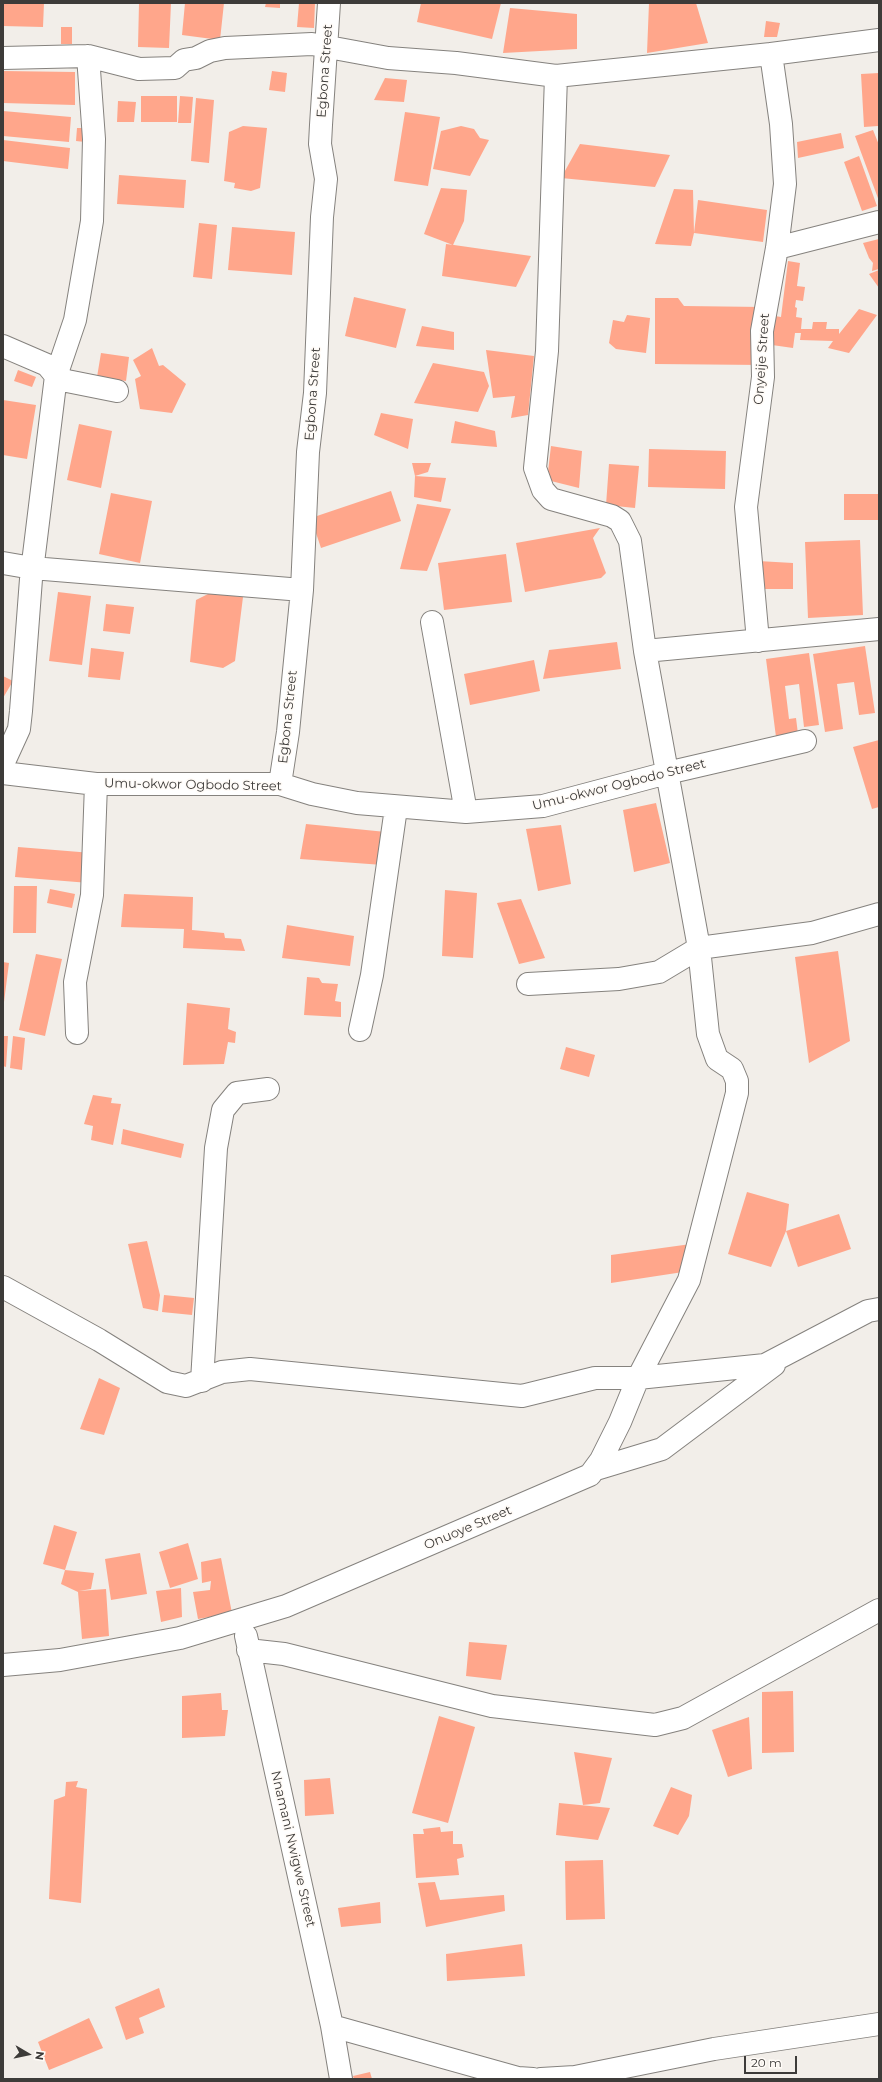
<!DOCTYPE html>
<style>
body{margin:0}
#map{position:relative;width:882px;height:2082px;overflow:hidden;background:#f2eee9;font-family:Montserrat,sans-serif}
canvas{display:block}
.frame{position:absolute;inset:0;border:4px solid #3d3b39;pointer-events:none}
.north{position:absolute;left:8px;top:2034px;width:40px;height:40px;-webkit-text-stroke:3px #fffbf7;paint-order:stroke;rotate:99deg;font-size:11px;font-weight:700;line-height:16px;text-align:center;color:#3d3b39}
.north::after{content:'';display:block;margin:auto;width:14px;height:18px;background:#3d3b39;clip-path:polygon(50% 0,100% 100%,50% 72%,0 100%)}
.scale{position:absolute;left:744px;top:2056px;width:53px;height:18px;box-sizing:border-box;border:2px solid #3d3b39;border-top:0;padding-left:5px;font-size:12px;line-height:14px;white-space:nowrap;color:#3d3b39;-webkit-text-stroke:3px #fffbf7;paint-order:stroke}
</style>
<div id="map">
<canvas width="882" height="2082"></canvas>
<div class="frame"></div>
<div class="north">N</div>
<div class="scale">20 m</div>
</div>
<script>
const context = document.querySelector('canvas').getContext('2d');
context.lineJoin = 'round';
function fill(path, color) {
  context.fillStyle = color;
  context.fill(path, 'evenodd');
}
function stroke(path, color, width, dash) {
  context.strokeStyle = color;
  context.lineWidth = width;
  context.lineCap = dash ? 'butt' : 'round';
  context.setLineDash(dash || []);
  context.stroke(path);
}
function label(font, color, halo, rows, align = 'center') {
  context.font = font + ' Montserrat,sans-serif';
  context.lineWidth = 3;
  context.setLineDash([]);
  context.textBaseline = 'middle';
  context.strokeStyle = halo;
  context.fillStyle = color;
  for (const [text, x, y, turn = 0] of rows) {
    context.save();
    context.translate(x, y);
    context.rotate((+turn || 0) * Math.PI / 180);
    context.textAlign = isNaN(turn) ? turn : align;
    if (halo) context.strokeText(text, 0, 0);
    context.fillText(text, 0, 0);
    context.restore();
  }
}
const building = new Path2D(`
 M3,3H44L43,27L3,26Z
 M139,3H171L169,48L138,47Z
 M185,3H224L220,40L182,35Z
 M266,3H280V8L265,7Z
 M299,3H315L314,28L297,27Z
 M421,3H501L492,39L417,22Z
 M649,3H696L708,43L647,53Z
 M510,8L577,14V49L503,53Z
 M766,21L780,23L777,37H764Z
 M61,27H72V44H61Z
 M3,71L75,72V105L3,103Z
 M272,71L287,73L285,92L269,90Z
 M879,73V130H878V126L864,127L861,74Z
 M385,78L407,80L404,102L374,100Z
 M141,96H177V122H141Z
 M180,96L193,97L191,123H178Z
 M196,98L214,100L209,163L191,161Z
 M118,101L136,102L134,122H117Z
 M3,111L71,117L69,142L3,136Z
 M405,112L440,117L428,186L394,181Z
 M243,126L267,128L260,188L251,191L234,188L235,183L224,181L229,132Z
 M461,126L474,129L480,138L489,140L470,176L433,169L441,131Z
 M77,128H86L85,142L76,141Z
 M873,130L879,145V201L855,136Z
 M841,133L844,148L798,158L797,142Z
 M3,140L70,148L68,169L3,161Z
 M580,144L670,155L655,187L561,178Z
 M859,156L877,206L862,211L844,162Z
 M119,175L186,180L184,208L117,204Z
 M441,188L467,190L464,221L453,245L424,234Z
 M674,189L693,190L694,233L691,246L655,244Z
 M698,200L767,210L763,242L694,233Z
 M199,223L217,225L212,279L193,277Z
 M232,227L295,232L292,275L228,270Z
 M879,239V269L872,271L873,263L869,258L863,243Z
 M446,244L454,245L531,256L516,287L442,276Z
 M788,261L800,263L797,286L805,287L803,301L796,300L795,307L797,308L796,317L802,318L801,329H812L813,322H827L826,329H839V334L859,309L877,315L849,353L828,348L833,341L800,340L801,333H795L793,348L765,344L769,315L781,317Z
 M879,270V288L869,274Z
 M354,297L406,309L396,348L345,336Z
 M655,298H678L684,306L763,307L762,365L655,364Z
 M627,315L650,318L646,353L616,349L609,343L613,320L624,322Z
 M422,326L454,332V350L416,346Z
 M152,348L159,366L163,365L186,384L172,413L140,409L135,379L141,376L133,360Z
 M486,350L534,356L528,415L511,418L515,396L493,398Z
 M101,353L129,357L126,381L97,377Z
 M433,363L484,372L489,386L478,412L414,403Z
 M18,370L36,377L32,387L14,381Z
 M3,400L36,405L27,459L3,455Z
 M381,413L413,419L408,449L374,435Z
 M455,421L495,431L497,447L451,443Z
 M79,424L112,431L101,488L67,480Z
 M551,446L582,451L579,488L547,480Z
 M649,449L726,451L725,489L648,487Z
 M412,463H431L428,472L415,476Z
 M609,464L639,466L635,508L606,505Z
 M415,476L446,478L441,502L414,497Z
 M391,491L401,521L321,548L311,518Z
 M111,493L152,501L140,563L99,554Z
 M844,494H879V520H844Z
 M417,504L451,509L427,571L400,569Z
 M600,528L593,538L606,573L601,578L525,592L516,543Z
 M860,540L863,615L808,618L805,542Z
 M506,554L512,602L444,610L438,563Z
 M758,561L793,563V589H759Z
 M58,592L91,596L82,665L49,661Z
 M210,593L243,597L235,661L223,668L190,662L196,600Z
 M106,604L134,607L130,634L103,631Z
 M617,642L621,669L543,679L549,650Z
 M865,646L875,713L859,715L854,682L837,684L843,729L825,732L813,654Z
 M91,648L124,652L120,680L88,677Z
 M809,653L819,725L804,727L799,684L785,686L789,719L796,718L798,734L776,737L766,659Z
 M534,660L540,691L470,705L464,674Z
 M3,676L13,681L3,698Z
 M879,740V807L872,809L853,747Z
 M656,803L670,863L634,872L623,810Z
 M306,824L386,832L383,865L300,859Z
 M561,825L571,884L538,891L526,829Z
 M18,847L92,853L89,883L15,877Z
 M14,886H37L36,933H13Z
 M50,889L75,894L72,908L47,903Z
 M445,890L477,893L473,958L442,956Z
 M124,894L193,897L192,930L224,933L225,938L241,939L245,951L183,948L184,929L121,927Z
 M521,899L545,958L519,964L497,903Z
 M287,925L354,936L350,966L282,958Z
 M838,951L850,1041L809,1063L795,957Z
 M36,954L62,959L45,1036L19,1030Z
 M3,962L9,963L4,1002H3Z
 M307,977L319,978L322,983L338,984L335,1001L341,1002V1017L304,1015Z
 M187,1003L230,1008L228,1029L236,1032L235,1043L228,1042L224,1064L183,1065Z
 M3,1036H8L6,1067L3,1066Z
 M13,1036L25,1038L22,1070L10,1068Z
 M566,1047L595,1055L589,1077L560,1069Z
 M93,1095L112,1098L111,1103L121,1104L113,1145L91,1140L93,1126L84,1124Z
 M123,1129L184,1144L181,1158L121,1144Z
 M747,1192L789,1204L786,1231L771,1267L728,1254Z
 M839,1214L851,1249L798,1267L786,1231Z
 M147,1241L160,1295L158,1311L143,1308L128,1244Z
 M691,1244L683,1272L611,1283V1255Z
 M164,1295L194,1298L192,1315L162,1312Z
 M99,1378L120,1388L104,1435L80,1429Z
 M54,1525L77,1532L65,1570L43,1564Z
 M188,1543L198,1579L170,1588L159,1552Z
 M140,1553L147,1594L111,1600L105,1559Z
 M221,1558L232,1613L198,1619L193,1592L210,1590L211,1581L202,1583L201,1562Z
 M65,1570L94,1573L91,1589L79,1591L106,1589L109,1636L82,1639L78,1592L61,1584Z
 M181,1588L182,1617L161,1622L156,1591Z
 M469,1642L507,1645L501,1680L466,1676Z
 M793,1691L794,1752L762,1753V1692Z
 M221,1693L222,1710H228L225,1736L182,1738V1696Z
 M439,1716L475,1727L448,1823L412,1813Z
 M749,1717L752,1769L728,1777L712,1730Z
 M574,1752L612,1758L600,1803L583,1805Z
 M330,1778L334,1814L305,1816L304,1780Z
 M78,1781L76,1787L87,1789L81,1903L49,1899L54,1800L65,1796L66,1782Z
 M671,1787L692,1795L689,1816L678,1835L653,1826Z
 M559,1803L610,1808L598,1840L556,1835Z
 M440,1827L441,1832L453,1831V1844H462L464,1857L457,1859L459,1875L416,1878L413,1834H424L423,1829Z
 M603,1860L605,1919L566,1920L565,1861Z
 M435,1882L440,1900L504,1895L505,1911L426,1927L418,1883Z
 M380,1902L381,1923L341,1927L338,1908Z
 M522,1944L525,1976L447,1981L446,1954Z
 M159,1988L165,2007L139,2018L144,2033L126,2040L115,2007Z
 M89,2018L103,2048L49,2070L38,2042Z
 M370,2072L372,2079H354L353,2076Z`);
const minor = new Path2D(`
 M3,58L88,56L139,69L175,68L184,60L196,58L210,51L225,48L312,44L388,58L456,63L556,76L771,54L879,40
 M777,248L879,222
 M3,346L47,365L56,376L67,381L117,391
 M3,563L32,568L302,590
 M432,622L466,812
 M758,641L746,507L763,377L762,331L777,248L785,184L781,124L771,54
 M645,651L879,629
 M3,764L19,729L21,711L31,579L56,376L75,320L92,221L94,139L88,56
 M3,773L96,784H280L312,794L357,803L466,812L543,806L667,773L805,741
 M280,784L288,732L302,590L308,452L315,393L322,217L326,179L320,144L321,125L329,3
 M528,984L619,979L659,972L699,948L812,933L879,914
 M360,1030L372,975L396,808
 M77,1033L75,982L92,895L96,784
 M3,1287L99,1340L167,1382L186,1386L222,1372L250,1369L522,1396L595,1378H638L765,1365L868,1311L879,1309
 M202,1381L216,1148L223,1110L237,1093L268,1089
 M596,1469L662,1449L774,1365
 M246,1636L332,2026L341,2079
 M248,1650L284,1654L492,1706L655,1725L683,1718L879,1610
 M3,1665L60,1660L180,1638L286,1606L590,1475L601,1460L620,1422L638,1378L689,1280L737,1093V1081L732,1069L717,1059L708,1034L699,948L645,651L630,541L620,521L612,516L551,499L543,490L535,468L547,351L556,76
 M332,2026L518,2078L533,2079
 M541,2079L575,2077L714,2049L879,2024`);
const streetNames = [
 ["Egbona Street",325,71,-86],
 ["Onyeije Street",762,359,-86],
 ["Egbona Street",313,394,-86],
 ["Egbona Street",288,717,-84],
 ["Umu-okwor Ogbodo Street",193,785,1],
 ["Umu-okwor Ogbodo Street",619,785,-14],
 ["Onuoye Street",468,1528,-23],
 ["Nnamani Nwigwe Street",293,1849,77]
];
fill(building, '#ffa68b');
stroke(minor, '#85827e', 24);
stroke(minor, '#fff', 22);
label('13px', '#3d3b39', '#fffbf7', streetNames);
</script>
